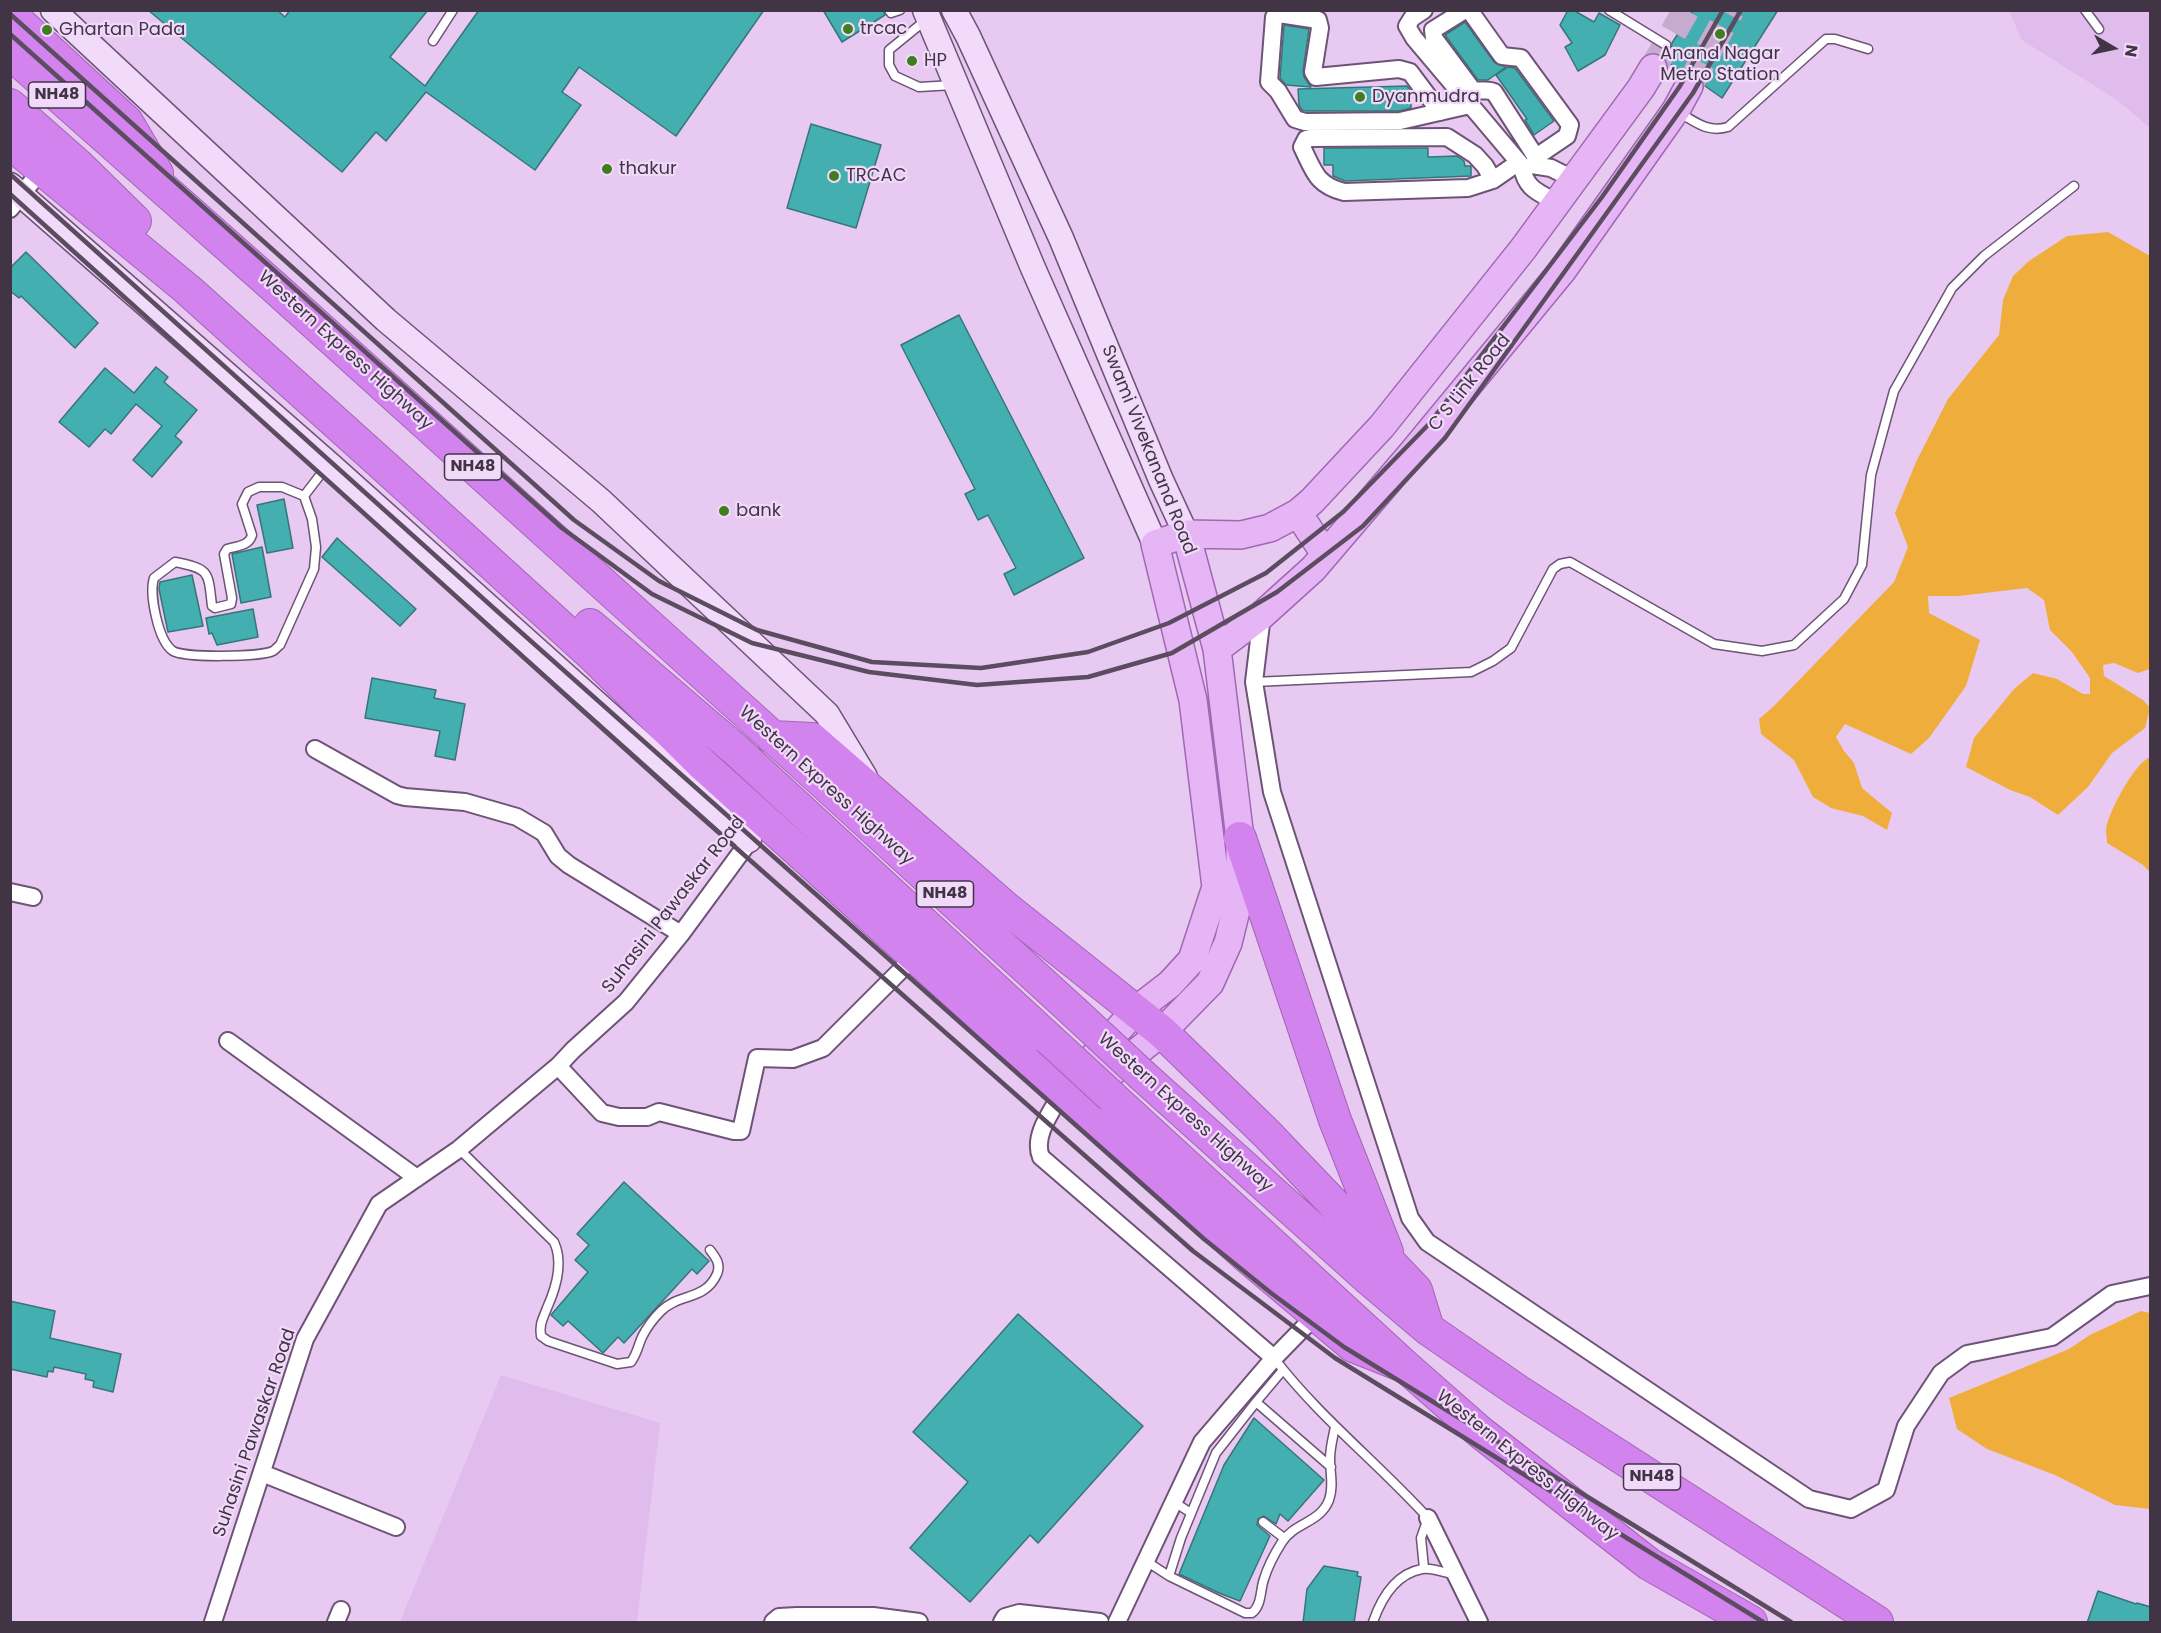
<!DOCTYPE html>
<style>
body{margin:0}
#map{position:relative;width:2161px;height:1633px;overflow:hidden;background:#e8c9f2;font-family:Poppins,sans-serif}
canvas{display:block}
.frame{position:absolute;inset:0;border:12px solid #413445;pointer-events:none}
.north{position:absolute;left:2083px;top:18px;width:60px;height:60px;-webkit-text-stroke:4px #f1d9fa;paint-order:stroke;rotate:99deg;font-size:16px;font-weight:700;line-height:24px;text-align:center;color:#413445}
.north::after{content:'';display:block;margin:auto;width:21px;height:27px;background:#413445;clip-path:polygon(50% 0,100% 100%,50% 72%,0 100%)}
</style>
<div id="map">
<canvas width="2161" height="1633"></canvas>
<div class="frame"></div>
<div class="north">N</div>
</div>
<script>
const context = document.querySelector('canvas').getContext('2d');
context.lineJoin = 'round';
function fill(path, color) {
  context.fillStyle = color;
  context.fill(path, 'evenodd');
}
function stroke(path, color, width, dash) {
  context.strokeStyle = color;
  context.lineWidth = width;
  context.lineCap = dash ? 'butt' : 'round';
  context.setLineDash(dash || []);
  context.stroke(path);
}
function label(font, color, halo, rows, align = 'center') {
  context.font = font + ' Poppins,sans-serif';
  context.lineWidth = 4.5;
  context.setLineDash([]);
  context.textBaseline = 'middle';
  context.strokeStyle = halo;
  context.fillStyle = color;
  for (const [text, x, y, turn = 0] of rows) {
    context.save();
    context.translate(x, y);
    context.rotate((+turn || 0) * Math.PI / 180);
    context.textAlign = isNaN(turn) ? turn : align;
    if (halo) context.strokeText(text, 0, 0);
    context.fillText(text, 0, 0);
    context.restore();
  }
}
const built = new Path2D(`
 M2009,11H2150V128L2117,100L2022,40Z
 M501,1375L660,1423L637,1622H400Z`);
const green = new Path2D(`
 M2108,232L2150,256V669L2138,673L2114,663L2103,665L2104,676L2143,700L2150,708L2145,728L2112,753L2088,787L2058,815L2030,797L2010,790L1966,767L1974,738L2014,689L2033,673L2057,679L2083,694H2090V678L2072,652L2050,630L2044,600L2027,588L1959,596H1928L1929,613L1980,640L1966,686L1929,738L1911,754L1845,724L1836,737L1844,751L1854,763L1862,788L1892,813L1887,830L1863,816L1831,808L1813,797L1794,760L1761,734L1759,719L1774,706L1894,582L1908,547L1895,513L1916,462L1948,399L1999,335L2003,300L2013,276L2029,261L2067,236Z
 M2150,757V872L2143,865L2107,843C2107,837 2105,830 2107,824C2112,807 2134,764 2150,757Z
 M2141,1311L2150,1313V1509L2115,1505L2055,1475L1987,1449L1957,1429L1949,1398L2069,1349L2090,1335Z`);
const building = new Path2D(`
 M148,10H277L285,17L290,10H428L390,57L425,86L479,10H764L676,136L579,67L562,92L581,105L535,170L426,92L386,141L376,132L342,172Z
 M823,10H883L885,15L842,42Z
 M1568,10H1573L1594,22L1599,13L1620,25L1605,55L1578,71L1565,47L1572,43L1560,25Z
 M1693,10H1778L1722,98L1705,86L1703,78L1697,72L1689,70L1683,72L1667,62L1663,56L1671,49L1672,43Z
 M1465,22L1494,62L1506,67L1488,80H1478L1445,35Z
 M1284,25L1309,29L1303,71L1304,77L1311,87L1286,85L1280,78Z
 M1508,67L1515,68L1554,121L1534,135L1525,120L1527,119L1496,75Z
 M1407,86L1411,91V108L1399,111H1306L1302,110L1299,105L1298,89Z
 M811,124L881,145L856,228L787,208Z
 M1324,148H1428V157L1457,156L1464,161L1465,166H1471V176L1345,181L1333,176V165H1324Z
 M26,252L98,323L75,348L21,296L19,298L10,291V268Z
 M959,315L1084,558L1014,595L1004,574L1016,568L988,515L978,520L965,494L975,489L901,345Z
 M156,367L168,377L164,382L197,410L175,436L182,442L152,477L133,460L162,426L136,404L111,434L105,429L89,447L59,422L105,368L134,393Z
 M284,499L293,548L267,553L257,505Z
 M337,538L416,609L400,626L322,557Z
 M262,547L271,597L241,603L232,554Z
 M192,575L203,626L168,632L159,589L160,582Z
 M253,609L258,637L217,645L212,633L209,634L206,618Z
 M372,678L436,690L434,698L465,704L455,760L435,756L440,731L365,718Z
 M624,1182L709,1261L697,1274L692,1269L624,1343L618,1337L603,1353L568,1321L563,1326L551,1315L588,1272L575,1260L589,1245L577,1234Z
 M10,1301L55,1311L50,1338L121,1354L113,1392L93,1387L94,1381L85,1379L86,1374L54,1367L53,1372L48,1371L47,1377L10,1369Z
 M1018,1314L1143,1426L1038,1543L1030,1535L970,1602L910,1548L968,1482L913,1432Z
 M1254,1418L1324,1480L1288,1521L1280,1514L1276,1524L1264,1516L1258,1519L1257,1525L1270,1536L1240,1601L1219,1593L1179,1574L1224,1465Z
 M1324,1566L1358,1572L1357,1576L1361,1577L1354,1623H1303L1307,1589Z
 M2098,1591L2136,1604L2137,1603L2151,1607V1623H2087Z`);
const primaryTunnel = new Path2D(`
 M1653,68L1686,10
 M1689,86L1731,10`);
const lane = new Path2D(`
 M889,10L891,13L900,10
 M1609,10L1666,45
 M2085,10L2099,29
 M927,19L889,50V65L895,76L919,87L954,85
 M433,41L453,10
 M1678,112C1696,122 1707,133 1728,127L1826,39H1835L1868,49
 M259,487H282L304,496L312,519L316,547L314,569L280,645C278,646 275,650 273,651C261,657 184,658 173,651C158,641 149,594 154,578L175,562C210,569 208,571 212,606L215,608L231,604L232,598L224,554L227,549C237,546 249,546 252,535L242,504L248,492Z
 M304,496L327,466
 M1254,682L1471,672L1493,661L1511,648L1553,569L1560,564L1570,562L1714,644L1762,651L1794,645L1844,599L1862,565L1871,475L1894,391L1952,288L1984,256L2074,186
 M459,1149L554,1242C564,1263 556,1288 547,1308C543,1319 539,1324 541,1336L548,1341L617,1364L631,1362C637,1354 638,1346 642,1337C646,1329 654,1318 661,1311C679,1293 705,1301 717,1274C721,1264 716,1258 710,1250
 M1274,1358C1319,1417 1378,1463 1428,1518L1421,1538L1424,1568
 M1256,1402L1283,1370
 M1174,1502L1191,1513
 M1263,1522L1284,1538
 M1146,1561L1169,1576L1245,1613H1252C1262,1605 1260,1590 1264,1579C1268,1566 1275,1553 1282,1542C1295,1522 1320,1523 1329,1500C1334,1486 1330,1473 1330,1459C1330,1448 1333,1437 1335,1427
 M1169,1576L1181,1538L1216,1453L1256,1402L1331,1467
 M1373,1622C1381,1599 1395,1574 1422,1569C1432,1567 1446,1573 1455,1575`);
const street = new Path2D(`
 M1424,10L1412,18L1407,26L1414,38L1522,166C1525,188 1537,192 1556,202
 M1465,10L1433,30L1434,38L1472,89C1479,93 1486,88 1494,92L1541,165
 M1467,10L1470,11L1502,56L1521,58L1570,125L1567,136L1536,157
 M1440,112L1410,72L1399,69L1316,77L1313,72L1320,28L1318,20L1279,14L1274,17L1269,82L1278,91L1295,119L1305,122L1400,121L1470,105
 M1532,165L1551,168L1573,179
 M1493,180L1485,166L1475,155L1447,137L1310,138L1306,139L1302,147C1314,171 1316,185 1344,192L1468,188L1493,180L1519,162
 M10,209L42,169
 M1262,615L1254,682L1272,792L1410,1218L1427,1242L1809,1499L1851,1509L1886,1490L1906,1426L1941,1373L1967,1354L2052,1337L2112,1294L2150,1286
 M315,749L397,795L405,797L465,802L517,817L544,833L558,856L569,865L681,934
 M10,892L33,897
 M228,1041L417,1178
 M558,1066L602,1113L619,1117H647L659,1112L734,1131H741L757,1058L793,1059L823,1048L914,957
 M1063,1091C1053,1110 1032,1135 1041,1157L1274,1358
 M262,1473L396,1527
 M1428,1518L1479,1622
 M213,1622L305,1339L379,1204L459,1149L558,1066L573,1050L626,1002L681,934L756,832
 M336,1622L341,1610
 M773,1622L779,1617L797,1616H873L919,1622
 M1002,1622L1005,1617L1019,1613L1100,1622
 M1117,1622L1202,1442L1274,1358L1315,1316`);
const secondary = new Path2D(`
 M53,10L386,320L601,501L827,714L865,777
 M925,10L1033,268L1155,544
 M954,10L968,36L1061,238L1161,480L1186,534
 M10,185L329,464L749,840`);
const primary = new Path2D(`
 M1298,513L1325,554
 M1217,649L1262,615L1313,569L1413,452L1562,271L1676,110L1689,86
 M1069,1084L1135,1011L1170,984L1192,960L1216,887L1193,700L1155,544L1186,534L1241,535L1270,528L1298,513L1312,501L1382,426L1523,249L1641,88L1653,68
 M1082,1096L1162,1032L1210,983L1228,943L1240,894V838L1217,649L1186,534`);
const highway = new Path2D(`
 M10,14L127,122L157,173
 M10,53L272,285L816,776L1073,1011
 M10,105L78,165L135,221
 M10,143L187,289L384,466L593,656L702,764L1245,1255L1353,1346L1406,1367
 M590,625L736,750L1048,1038
 M772,737L812,739L1006,908L1162,1032L1267,1134L1416,1290L1428,1329
 M1240,838L1335,1120L1387,1252
 M1143,1076L1370,1280L1428,1329L1518,1391L1877,1622
 M1112,1097L1406,1367L1480,1432L1649,1564L1751,1622`);
const rail = new Path2D(`
 M10,14L574,520L659,581L757,630L872,662L981,668L1088,652L1169,623L1266,573L1343,512L1429,424L1602,197L1680,86L1723,10
 M10,34L562,528L652,594L752,643L869,672L977,685L1088,677L1172,653L1277,592L1363,526L1445,438L1693,93L1741,10
 M10,174L497,611L1204,1239L1271,1293L1344,1347L1791,1622
 M10,194L675,794L1193,1251L1335,1358L1763,1622`);
const highwayBridge = new Path2D(`
 M1073,1011L1143,1076
 M1048,1038L1112,1097`);
const markers = [
 [848,29,6,"#3e7e1d"],
 [47,30,6,"#3e7e1d"],
 [1720,34,6,"#3e7e1d"],
 [912,61,6,"#3e7e1d"],
 [1360,97,6,"#3e7e1d"],
 [607,169,6,"#3e7e1d"],
 [834,176,6,"#3e7e1d"],
 [724,511,6,"#3e7e1d"]
];
const shields = [
 [57,95,57],
 [473,467,57],
 [945,894,57],
 [1652,1477,57]
];
const shieldNames = [
 ["NH48",57,95],
 ["NH48",473,467],
 ["NH48",945,894],
 ["NH48",1652,1477]
];
const poiNames = [
 ["trcac",860,29],
 ["Ghartan Pada",59,30],
 ["Anand Nagar",1720,54,"center"],
 ["Metro Station",1720,75,"center"],
 ["HP",924,61],
 ["Dyanmudra",1372,97],
 ["thakur",619,169],
 ["TRCAC",846,176],
 ["bank",736,511]
];
const streetNames = [
 ["Western Express Highway",345,351,42],
 ["C S Link Road",1470,383,-51],
 ["Swami Vivekanand Road",1148,450,68],
 ["Western Express Highway",826,786,42],
 ["Suhasini Pawaskar Road",674,905,-52],
 ["Western Express Highway",1185,1113,42],
 ["Suhasini Pawaskar Road",255,1433,-71],
 ["Western Express Highway",1527,1466,39]
];
fill(built, '#dfbceb');
fill(green, '#efae3c');
fill(building, '#44afb1');
stroke(building, '#367677', 1.5);
stroke(primaryTunnel, '#c7abcf', 27, [27, 14]);
stroke(lane, '#6d5376', 11);
stroke(street, '#6d5376', 20);
stroke(secondary, '#6d5376', 27);
stroke(primary, '#a067b3', 30);
stroke(highway, '#a067b3', 34);
stroke(lane, '#fff', 8);
stroke(street, '#fff', 16);
stroke(secondary, '#f2dafa', 24);
stroke(primary, '#e5b5f5', 27);
stroke(highway, '#d383ee', 32);
stroke(rail, '#5b4c60', 4.5);
stroke(highwayBridge, '#a067b3', 34, []);
stroke(highwayBridge, '#d383ee', 32);
for (const [x, y, r, color] of markers) {
  const dot = new Path2D();
  dot.arc(x, y, r, 0, 2 * Math.PI);
  context.fillStyle = color;
  context.fill(dot);
  stroke(dot, '#f1d9fa', 2);
}
for (const [x, y, w] of shields) {
  const box = new Path2D();
  box.roundRect(x - w / 2, y - 13, w, 26, 4.5);
  context.fillStyle = '#f1d9fa';
  context.fill(box);
  stroke(box, '#413445', 1.5);
}
label('bold 16px', '#413445', null, shieldNames);
label('18px', '#413445', '#f1d9fa', poiNames, 'left');
label('18px', '#413445', '#f1d9fa', streetNames);
</script>
